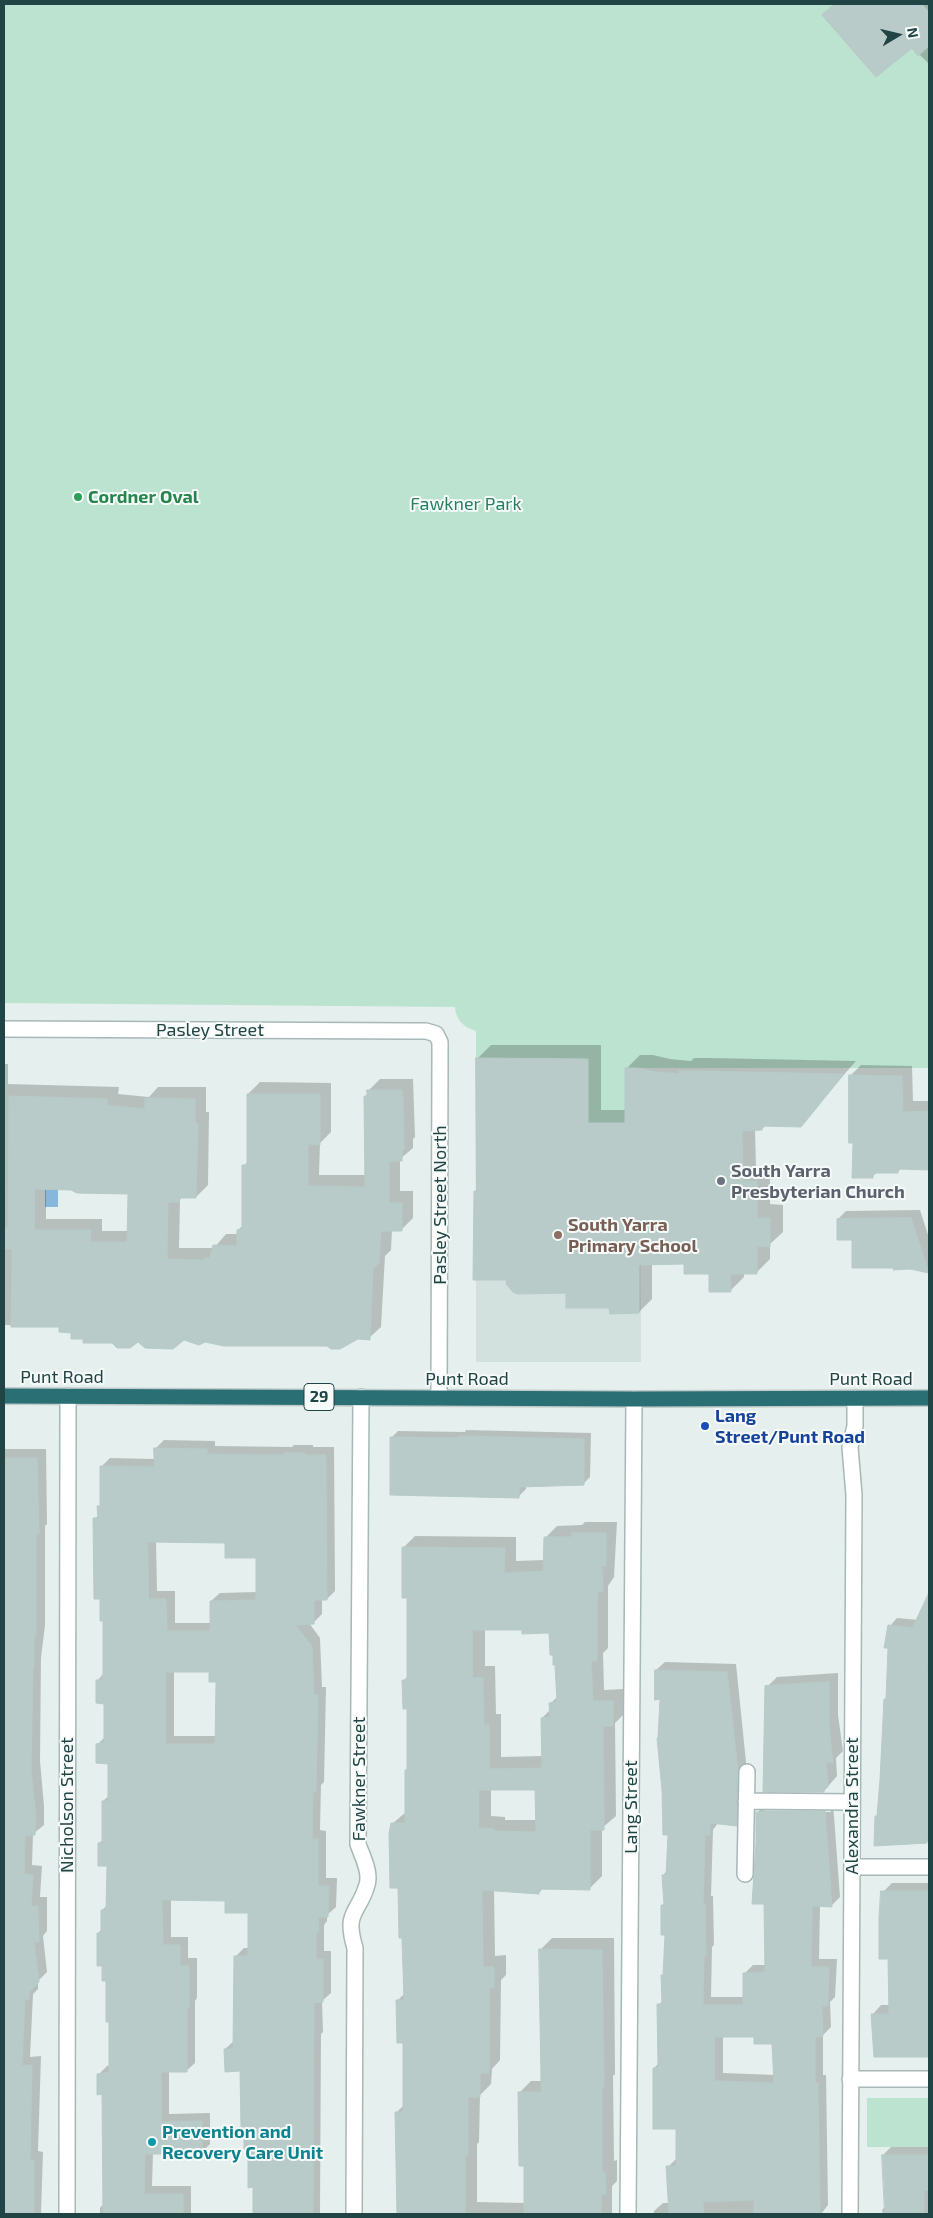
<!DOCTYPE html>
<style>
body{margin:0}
#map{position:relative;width:933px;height:2218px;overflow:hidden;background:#e5efed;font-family:"Exo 2",sans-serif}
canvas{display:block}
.frame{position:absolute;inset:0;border:5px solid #214444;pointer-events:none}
.north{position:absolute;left:873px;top:10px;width:50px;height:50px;-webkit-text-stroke:4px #f6fbfa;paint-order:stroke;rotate:81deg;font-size:14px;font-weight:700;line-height:20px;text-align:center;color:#214444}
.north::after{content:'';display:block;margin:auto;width:18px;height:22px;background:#214444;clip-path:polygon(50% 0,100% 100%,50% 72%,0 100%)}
</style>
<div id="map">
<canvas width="933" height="2218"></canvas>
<div class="frame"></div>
<div class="north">N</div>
</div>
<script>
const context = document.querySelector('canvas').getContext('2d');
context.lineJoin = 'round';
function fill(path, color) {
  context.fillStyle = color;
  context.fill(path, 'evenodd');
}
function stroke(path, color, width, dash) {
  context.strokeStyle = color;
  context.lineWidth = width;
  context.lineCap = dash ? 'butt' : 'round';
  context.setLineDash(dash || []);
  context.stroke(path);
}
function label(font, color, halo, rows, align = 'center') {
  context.font = font + ' "Exo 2",sans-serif';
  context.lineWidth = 4;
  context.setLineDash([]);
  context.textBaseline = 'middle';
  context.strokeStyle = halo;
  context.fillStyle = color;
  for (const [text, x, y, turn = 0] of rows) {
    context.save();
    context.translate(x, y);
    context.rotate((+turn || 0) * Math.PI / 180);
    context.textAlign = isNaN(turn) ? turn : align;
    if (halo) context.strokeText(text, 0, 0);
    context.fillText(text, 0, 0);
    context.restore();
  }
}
const built = new Path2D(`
 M476,1058L588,1059V1068H640L641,1362H476Z`);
const green = new Path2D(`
 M4,4H929V1068H625V1101L640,1127L587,1123L588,1059L476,1058V1031C463,1027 456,1020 455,1007L4,1003Z
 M867,2098H929V2147H867Z`);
const water = new Path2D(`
 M45,1171H58V1207H45Z`);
const shadow = new Path2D(`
 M835,4H929V64L912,47L896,61L824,15Z
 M491,1045H601V1110H626V1069L640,1055H653L670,1059L691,1061L694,1058H710L856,1061L800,1125H766L762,1129H755L756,1168H770V1204L783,1205V1232L770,1244V1259L756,1273H744V1277L730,1291L710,1273L685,1262L652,1263V1299L639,1312L611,1306L567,1292L508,1278L475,1192L477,1189L478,1058Z
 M4,1064H8V1084L119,1087L118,1094L149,1097L158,1087H206V1112H209L208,1185L196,1197H182L180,1200L179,1248H214L226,1234H238V1230L244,1224V1166L248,1161V1094L260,1082L331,1083V1132L320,1143L319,1175H366V1096L368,1091L380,1079H413L415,1137L413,1139V1148L400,1159V1191H413V1218L402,1229H392L391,1250L385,1256L381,1327L369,1338H358L327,1345L183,1339L112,1342L84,1338L60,1326L5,1325L4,1327ZM46,1188L129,1193V1231H102V1219H46Z
 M861,1065L912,1066L913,1101H929V1168H901L898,1172H877L872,1177L854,1142L850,1076Z
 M920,1210L929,1238V1272L910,1268L853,1239L838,1219L846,1211Z
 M466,1430L591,1433L590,1477L583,1484L526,1486V1489L519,1496L391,1438L398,1431L465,1432Z
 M164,1440L215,1441V1446L292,1447L294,1445H313V1447H334L335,1591L327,1599H322V1614L314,1622L309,1623L320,1638L322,1687H326L324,1782L321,1785L320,1830L326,1831V1878H337L336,1907L327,1915V1921L324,1925V1951H331V1993L322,2001L323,2032L321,2034L320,2214H254V2186L241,2070L225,2049L234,2041L235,1957L244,1948H249V1912L227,1899H171V1937H188V1958H197V1998L195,2001V2063L186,2071H169V2114L210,2113V2144L202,2152L153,2153L152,2186H191V2214H100V2208L104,2203V2093L98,2075L107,2066L110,2065V2021L107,1980L98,1933L102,1929V1910L108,1905V1865L99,1843L103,1840V1801L110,1795L109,1763L97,1745L105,1737L106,1703L98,1680L104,1673V1620L94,1519L99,1515V1507L102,1504V1466L110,1458L155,1459V1449ZM156,1541L226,1542L257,1557V1592L220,1593L211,1601V1623H175V1591H157ZM174,1671H210L217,1681L216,1736H174Z
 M4,1449H46L47,1524L45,1526V1625L41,1658L40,1761L44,1806V1825L33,1834L32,1865L42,1866L40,1897H47V1931L43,1936L47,1972L38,1981V1989L33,1994L30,2057L41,2056L38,2151L43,2152L41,2214H4Z
 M585,1522H617L614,1577L608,1586V1648L603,1653L604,1690L624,1689L625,1713L615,1723L616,1816L602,1828V1876L590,1888H543L539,1893L494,1890L495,1956L506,1955V1975L501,1980L500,2060L492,2069L491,2084L480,2095L479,2142L477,2144V2202L525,2203L526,2165L519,2093L531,2081H542L540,1950L552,1938H614L615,2074L613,2076L614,2161L617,2160V2181L612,2186V2214H397L396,2113L404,2105V2041L398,2000L405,1993L403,1937L392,1824L406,1812V1770L408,1768L409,1707L404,1680L409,1675L408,1596L403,1548L415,1536L516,1537V1561L545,1560V1538L557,1526L582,1525ZM523,1628L550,1632L556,1663L558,1696L551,1703V1709L542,1718L543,1756L501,1757V1714H496L495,1666H485V1629ZM491,1788H537V1820H505V1817L491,1816Z
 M924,1615H929V1839L927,1842L878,1815L885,1699L887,1697L890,1626L897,1618L919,1620Z
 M665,1662L736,1664L746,1762L745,1816L736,1825L718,1823L713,1830L711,1896H713L714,1945L712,1947L711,1997H745L744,1974L753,1965H766L765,1903L758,1843L757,1813L765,1805L833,1803L840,1897L831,1906L820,1905L819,1959H837L835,1997L830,2002L831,2027L823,2035V2075H826L828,2205L821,2214H654V2211L663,2203H669L668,2167L676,2159L677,2128L654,2068L659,2063V2005L663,2000L662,1975L665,1973L667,1934L662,1906L665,1902L663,1875L667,1871L670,1834L658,1738L661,1698L656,1670ZM764,1809L831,1810V1812H764ZM756,2035L773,2042L775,2075L723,2073V2036Z
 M838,1673V1715L843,1751L836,1758L837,1776L824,1791L767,1687L777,1677Z
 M892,1883H929V2056L875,2055L873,2014L881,2005H890L889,1958L883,1892Z
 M891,2147H929V2214H883L882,2210L886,2206L883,2155Z`);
const building = new Path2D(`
 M835,4H922L929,12V46L918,56L912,48L876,77L822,15Z
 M476,1058L588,1059V1123H625V1068H638L655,1072L679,1074V1071H695L844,1074L801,1127L762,1126V1130L742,1131L743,1181H757V1218H770V1247L757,1246V1274H730L731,1292H709V1274H684V1264L639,1265V1313L610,1314L609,1308H566V1293L518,1294L513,1292L506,1284L507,1280H473L474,1191H476Z
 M849,1075L902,1076L903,1112L929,1111V1170L898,1169V1173H873V1178H852L853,1143H849Z
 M367,1090H402V1096H403L404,1150H402V1161H389V1203H402V1231H381L379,1263L373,1268L370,1340L358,1339L340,1349H331L327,1346H224L205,1342L199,1345L184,1340L173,1349L145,1348L138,1342L130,1348H117L112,1343H83V1339H71V1333L59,1332V1327H11L12,1249H4V1228H8L9,1096L107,1099V1105L145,1109V1098L195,1099V1123H198L196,1198H179V1202H168L167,1259L204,1260V1258H210L213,1245L237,1246V1230L242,1229V1165H247V1094H320V1145L308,1144V1186L365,1187L364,1096H367ZM35,1189L71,1190L77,1193L128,1194L127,1242H90L91,1230H35Z
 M911,1218L929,1273L910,1269L893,1270L894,1268H852V1240H837V1219Z
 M458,1436L584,1439V1485L519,1487V1498L390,1495V1437L458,1438Z
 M154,1448L207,1449V1454L284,1455V1453H305V1455H326L327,1600H314V1624L295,1625L312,1646L314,1695H318L316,1792H313L312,1839H318V1886H329L328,1917H318L319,1931L316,1935V1959H323V2002L314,2003L313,2214H253V2187L248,2188V2148L244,2149V2127H241L240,2071L225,2072L224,2049H233L234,1956H248V1913H225V1901L162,1900L163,1945H180V1966H189V2008H187V2072H161V2122L202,2121V2154H145L144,2194H183V2214H103L102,2094L97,2095V2074L109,2072V2022H106V1981H102V1966H97V1933H101V1910H106L107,1866H98V1843H102V1801H108V1764L96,1763V1744L104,1743V1704L96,1703V1680H103V1621H100V1599H94L93,1518H98L97,1506H100V1466L154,1467ZM148,1542L225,1543V1558H256V1600L210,1601V1631H167L166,1599H149ZM166,1672H209V1682H216L215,1744H166Z
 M4,1458H37L39,1534H36V1636H34V1666H33L31,1771L36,1816L35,1835L25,1836L24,1874L33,1875L31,1906H38L39,1942H34L39,1982L29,1992V1999H25L22,2066L32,2065L30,2160L34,2161V2214H4Z
 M572,1533H606V1566H602L603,1591H598L597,1599V1661H591L593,1701H613V1726H603L604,1830H590V1890L539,1889V1894L482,1890L483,1967H494V1988H489V2073H480V2097H468V2155H465V2214H397L395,2112H403V2043H397L396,2000H404L402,1938H399L398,1888H390L389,1833L391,1823H405V1770H407V1709H403L402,1680H407V1598H402V1547L505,1548L504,1573L543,1571L544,1537H572ZM473,1630H522V1634L549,1633L550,1655H553V1665H555L557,1702L549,1703L550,1717L541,1718L542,1768L489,1769V1725H484L483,1677L473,1678ZM479,1790H535L536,1832L494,1831V1829L479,1828Z
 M929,1593V1661H927L929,1701V1809L927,1843L874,1846L875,1816H877L880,1780L884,1699H886L888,1648H884L888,1625L912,1628Z
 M655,1670L727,1672L738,1772L737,1826L710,1823V1835H705L703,1904H705L706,1955H704L703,2005H743V1973L765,1972L764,1904H752L756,1843V1812H763V1811H825L832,1907L812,1906L811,1967H829L828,2006H822L823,2036L815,2037V2083H818L820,2214H754V2200L703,2202L704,2214H669L666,2166H676V2129H653V2068H658L657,2004H662L661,1975H663L665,1935H661V1905H664L662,1875H666L668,1835H663L662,1790L657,1738H658L660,1699L655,1700ZM715,2037H754V2044H772L774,2083L715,2081Z
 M829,1682V1725L833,1763L826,1762L828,1787H824V1792H763L765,1686Z
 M881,1891H929V2057H874L871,2014H889L888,1959H879V1918Z
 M539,1949L602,1950L604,2087H602V2172H605L606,2194H601V2214H524V2166H519L518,2092H541Z
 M882,2155H929V2190H924V2214H885Z`);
const minor = new Path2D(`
 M4,1029L410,1031H426L436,1034L440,1042V1060L439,1398
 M746,1801L852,1802
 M852,1867H929
 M745,1874L747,1772
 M850,2079H929
 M67,2214L68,1396
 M354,2214L355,1948C344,1911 358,1915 367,1885C371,1872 362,1856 358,1844L361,1397
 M628,2214L634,1399
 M850,2214L854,1495L850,1447L855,1426V1398`);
const highway = new Path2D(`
 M4,1396L634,1399L929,1398`);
const markers = [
 [78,497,5,"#2e9e5b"],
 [721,1181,5,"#6b7280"],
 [558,1235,5,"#8d6e63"],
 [705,1426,5,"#1a4fb4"],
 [152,2142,5,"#0f9aa8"]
];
const shields = [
 [319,1397,30]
];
const shieldNames = [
 ["29",319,1397]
];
const leisureNames = [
 ["Cordner Oval",88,497]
];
const parkNames = [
 ["Fawkner Park",466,504]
];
const streetNames = [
 ["Pasley Street",210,1030],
 ["Pasley Street North",440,1205,-90],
 ["Punt Road",62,1377],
 ["Punt Road",467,1379],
 ["Punt Road",871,1379],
 ["Fawkner Street",359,1779,-90],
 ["Nicholson Street",67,1805,-90],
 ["Alexandra Street",852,1806,-90],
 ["Lang Street",631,1807,-90]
];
const worshipNames = [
 ["South Yarra",731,1171],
 ["Presbyterian Church",731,1192]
];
const educationNames = [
 ["South Yarra",568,1225],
 ["Primary School",568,1246]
];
const transitNames = [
 ["Lang",715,1416],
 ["Street/Punt Road",715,1437]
];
const cultureNames = [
 ["Prevention and",162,2132],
 ["Recovery Care Unit",162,2153]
];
fill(built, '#d2e0de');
fill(green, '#bce2d0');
fill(water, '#87b7da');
fill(shadow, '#0003');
fill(building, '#b9cbc8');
stroke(building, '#b6cac7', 1);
stroke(minor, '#a6b8b7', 18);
stroke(highway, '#c1cbcb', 18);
stroke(minor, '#fff', 15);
stroke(highway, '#296f74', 15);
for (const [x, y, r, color] of markers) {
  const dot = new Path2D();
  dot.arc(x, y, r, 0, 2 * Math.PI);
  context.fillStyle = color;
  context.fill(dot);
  stroke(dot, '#f6fbfa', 2);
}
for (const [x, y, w] of shields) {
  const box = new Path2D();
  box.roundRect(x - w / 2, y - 13.5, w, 27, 4);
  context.fillStyle = '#f6fbfa';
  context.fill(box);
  stroke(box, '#214444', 1);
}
label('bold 16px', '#214444', null, shieldNames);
label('bold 18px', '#27864d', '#f6fbfa', leisureNames, 'left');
label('18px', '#268060', '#f6fbfa', parkNames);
label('18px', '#214444', '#f6fbfa', streetNames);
label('bold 18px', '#5b616d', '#f6fbfa', worshipNames, 'left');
label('bold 18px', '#785e54', '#f6fbfa', educationNames, 'left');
label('bold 18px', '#164399', '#f6fbfa', transitNames, 'left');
label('bold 18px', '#0d838f', '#f6fbfa', cultureNames, 'left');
</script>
